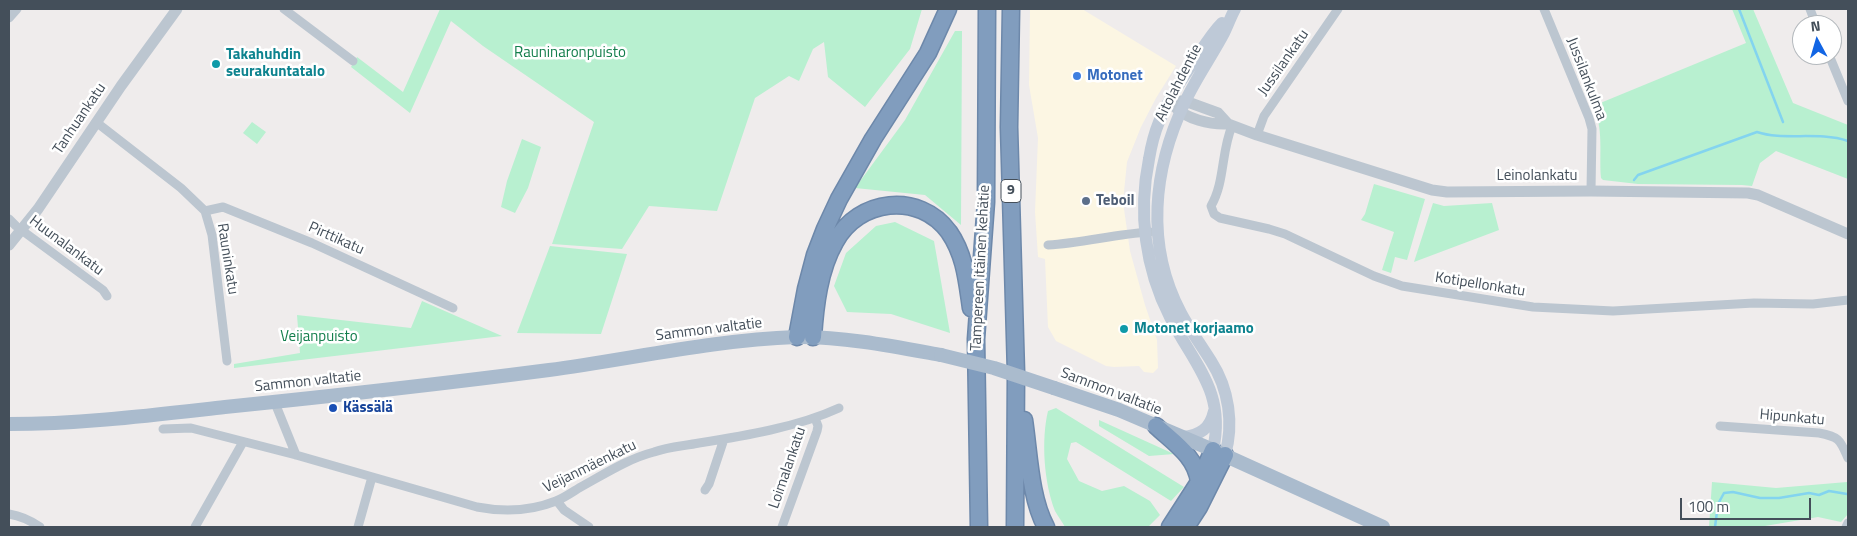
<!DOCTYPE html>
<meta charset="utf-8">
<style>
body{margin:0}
#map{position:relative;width:1857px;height:536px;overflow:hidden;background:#efecec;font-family:"Titillium Web",sans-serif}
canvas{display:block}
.frame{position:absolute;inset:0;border:10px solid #444f5a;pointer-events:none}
.north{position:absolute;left:1792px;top:15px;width:50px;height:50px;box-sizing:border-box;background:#fff;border:1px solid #b4b9bd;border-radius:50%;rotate:354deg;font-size:14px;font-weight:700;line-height:20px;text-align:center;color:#444f5a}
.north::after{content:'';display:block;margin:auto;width:18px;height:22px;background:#1265e4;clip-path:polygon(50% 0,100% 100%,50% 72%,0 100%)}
.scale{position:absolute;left:1680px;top:498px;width:131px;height:22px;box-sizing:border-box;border:2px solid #444f5a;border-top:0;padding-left:6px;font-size:15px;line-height:18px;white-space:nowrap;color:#444f5a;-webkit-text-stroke:4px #fff;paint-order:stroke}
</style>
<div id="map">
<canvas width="1857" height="536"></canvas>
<div class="frame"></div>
<div class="north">N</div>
<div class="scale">100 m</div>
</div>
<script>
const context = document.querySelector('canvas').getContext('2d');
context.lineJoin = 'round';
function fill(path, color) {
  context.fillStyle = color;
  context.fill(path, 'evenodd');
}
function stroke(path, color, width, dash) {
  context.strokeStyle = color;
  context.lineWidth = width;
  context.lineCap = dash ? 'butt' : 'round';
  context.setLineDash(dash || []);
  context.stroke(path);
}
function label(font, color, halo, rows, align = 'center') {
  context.font = font + ' "Titillium Web",sans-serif';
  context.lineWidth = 5;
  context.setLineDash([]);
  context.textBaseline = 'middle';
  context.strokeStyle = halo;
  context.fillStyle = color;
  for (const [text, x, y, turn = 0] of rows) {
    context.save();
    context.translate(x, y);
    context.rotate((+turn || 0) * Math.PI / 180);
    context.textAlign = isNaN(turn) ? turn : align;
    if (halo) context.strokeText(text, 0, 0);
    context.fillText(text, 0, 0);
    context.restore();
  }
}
const commercial = new Path2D(`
 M1030,9H1082L1176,66L1156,98L1141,127L1127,162L1123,202L1130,251L1145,305L1157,340L1158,368L1153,373L1144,372L1139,366L1114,367L1106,366L1056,341L1048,327L1045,259L1038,257L1035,212L1038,138L1029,85Z`);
const green = new Path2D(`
 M440,9H922L910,49L865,107L828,77L824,42L813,49L799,81L789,76L755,98L717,211L649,206L622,249L552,244L594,122L483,46L451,21L410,113L351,67L357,57L403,92Z
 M1732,9H1753L1793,103L1848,125V179L1776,151L1760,163L1752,186L1742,185L1638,184L1603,180L1601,178C1599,153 1604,129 1593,106L1746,43Z
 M955,31H962L961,225L925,195L855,188L905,120Z
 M252,122L266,132L257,144L243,133Z
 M522,139L541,147L528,188L515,213L501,207L507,181Z
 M1374,184L1425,199L1407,260L1395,257L1391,273L1382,270L1394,232L1361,220L1365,214Z
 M1433,203L1444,206L1492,203L1499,230L1414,262Z
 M895,222L934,241L950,333L891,314L847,312L834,286L846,253L876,226Z
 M550,246L627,254L601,334L517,333Z
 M422,301L502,336L234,368V364L300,353L297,315L411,328Z
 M1056,408L1184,487L1171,501L1076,442L1071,443L1067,459L1079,481L1102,491L1124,486L1150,501L1160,515L1148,527H1065C1062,522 1058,516 1055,511C1044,483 1041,440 1048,411Z
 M1099,420L1174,454L1149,456L1099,426Z
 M1712,482L1776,488L1847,482L1848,514L1841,522L1818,517L1759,527H1709Z`);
const stream = new Path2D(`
 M1739,9L1783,122
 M1634,180L1638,175L1757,132C1783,141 1818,131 1848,141
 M1715,527L1718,504L1724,493L1733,492L1760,498H1779L1809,493L1819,495L1829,491L1847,494`);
const minor = new Path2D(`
 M284,9L353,61
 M1544,9L1589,118L1592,129L1591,191
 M1810,9L1816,25
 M9,18L17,9
 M1829,55L1848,101
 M96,122L181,188L205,211L212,235L227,361
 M1232,126C1221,152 1225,182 1211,206L1214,214L1220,218L1269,229L1285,234L1374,276L1402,286L1533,307L1613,311L1754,303L1813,304L1848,300
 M1257,135L1264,116L1338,9
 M205,211L223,207L312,243L453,308
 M9,219L16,226L103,290L107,296
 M1048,245C1083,243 1115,234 1150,232
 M275,403L296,455
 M1720,426L1819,433C1840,437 1840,440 1848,458
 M163,429L191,428L296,455L477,507C503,512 531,511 556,501C564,498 571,493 579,488C603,475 627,459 654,452C668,447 684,446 699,443C744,436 798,427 839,408
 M705,490L709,484L724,439
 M557,501L564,510L589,527
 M9,514C21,516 30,520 40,527
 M195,527L243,442
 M358,527L372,477
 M782,527L817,431L818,426L815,418
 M1846,527L1848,523`);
const tertiary = new Path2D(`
 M1169,101H1185L1218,113L1228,124L1257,135L1432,190L1447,192L1591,191L1748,193L1758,195L1848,234
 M1174,106C1186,119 1210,125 1228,124
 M9,245L38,209L121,86L177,9`);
const secondary = new Path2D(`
 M1183,437C1200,435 1210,429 1214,411
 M1213,450C1226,391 1194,365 1170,317C1145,268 1138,213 1149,159C1151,147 1154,134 1159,122C1168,100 1181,80 1195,60C1203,48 1211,34 1222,23
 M1225,455C1234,424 1229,389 1211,361C1201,345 1190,330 1181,313C1145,245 1153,169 1185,102C1196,78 1212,56 1224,33C1228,25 1231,16 1235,9`);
const primary = new Path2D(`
 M1054,388L1119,410L1213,450L1383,527
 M9,424C81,424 153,415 225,407C333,396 441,384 549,370C631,359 713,340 796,337C842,336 897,347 941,355`);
const motorway = new Path2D(`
 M1011,9L1009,127L1016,373L1015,527
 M797,337L806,289L815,255L825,229L839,199L873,139L928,53L948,9
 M813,337C815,306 819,270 835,242C858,199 919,191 949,232C965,255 967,281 971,308
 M1024,420C1029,453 1030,498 1046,527
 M1156,426C1173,442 1196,456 1199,482
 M979,527L976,339L986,202L987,9
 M1170,527L1199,482L1213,450
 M1186,527L1199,507L1225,455`);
const primaryBridge = new Path2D(`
 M941,355L994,368L1054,388`);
const markers = [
 [216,64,5,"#0f9aa8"],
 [1077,76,5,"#3f7fe0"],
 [1086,201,5,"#5c6f8a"],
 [1124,329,5,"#0f9aa8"],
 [333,408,5,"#1a4fb4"]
];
const shields = [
 [1011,191,20]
];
const shieldNames = [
 ["9",1011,191]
];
const parkNames = [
 ["Rauninaronpuisto",570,53],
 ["Veijanpuisto",319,337]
];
const cultureNames = [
 ["Takahuhdin",226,55],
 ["seurakuntatalo",226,72],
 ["Motonet korjaamo",1134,329]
];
const streetNames = [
 ["Jussilankatu",1284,63,-55],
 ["Jussilankulma",1586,79,69],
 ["Aitolahdentie",1179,83,-63],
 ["Tanhuankatu",80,119,-56],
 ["Leinolankatu",1537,176],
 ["Pirttikatu",336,239,24],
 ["Huunalankatu",66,246,37],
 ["Rauninkatu",227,259,81],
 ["Tampereen itäinen kehätie",981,268,-87],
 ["Kotipellonkatu",1480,285,9],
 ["Sammon valtatie",709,330,-7],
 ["Sammon valtatie",308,382,-6],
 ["Sammon valtatie",1111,392,21],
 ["Hipunkatu",1792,418,5],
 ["Veijanmäenkatu",590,467,-26],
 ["Loimalankatu",788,468,-71]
];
const shopNames = [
 ["Motonet",1087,76]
];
const serviceNames = [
 ["Teboil",1096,201]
];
const transitNames = [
 ["Kässälä",343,408]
];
fill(commercial, '#fcf6e3');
fill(green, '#b8f0d0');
stroke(stream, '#83d4ef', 2.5);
stroke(motorway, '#6d88aa', 19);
stroke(minor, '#bcc6d0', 9);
stroke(tertiary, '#bcc6d0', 11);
stroke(secondary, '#bec9d7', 12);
stroke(primary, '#aabbcd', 14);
stroke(motorway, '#819dbe', 16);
stroke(primaryBridge, '#aabbcd', 14);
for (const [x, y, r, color] of markers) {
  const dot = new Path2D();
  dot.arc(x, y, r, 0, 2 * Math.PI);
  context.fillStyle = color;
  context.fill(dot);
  stroke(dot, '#fff', 2);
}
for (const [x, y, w] of shields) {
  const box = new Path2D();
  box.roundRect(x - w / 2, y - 11.5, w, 23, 4);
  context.fillStyle = '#fff';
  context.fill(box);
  stroke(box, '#444f5a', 1);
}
label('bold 14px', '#444f5a', null, shieldNames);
label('15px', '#137e4c', '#fff', parkNames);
label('bold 15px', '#0d838f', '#fff', cultureNames, 'left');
label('15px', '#444f5a', '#fff', streetNames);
label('bold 15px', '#366cbe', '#fff', shopNames, 'left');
label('bold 15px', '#4e5e75', '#fff', serviceNames, 'left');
label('bold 15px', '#164399', '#fff', transitNames, 'left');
</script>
